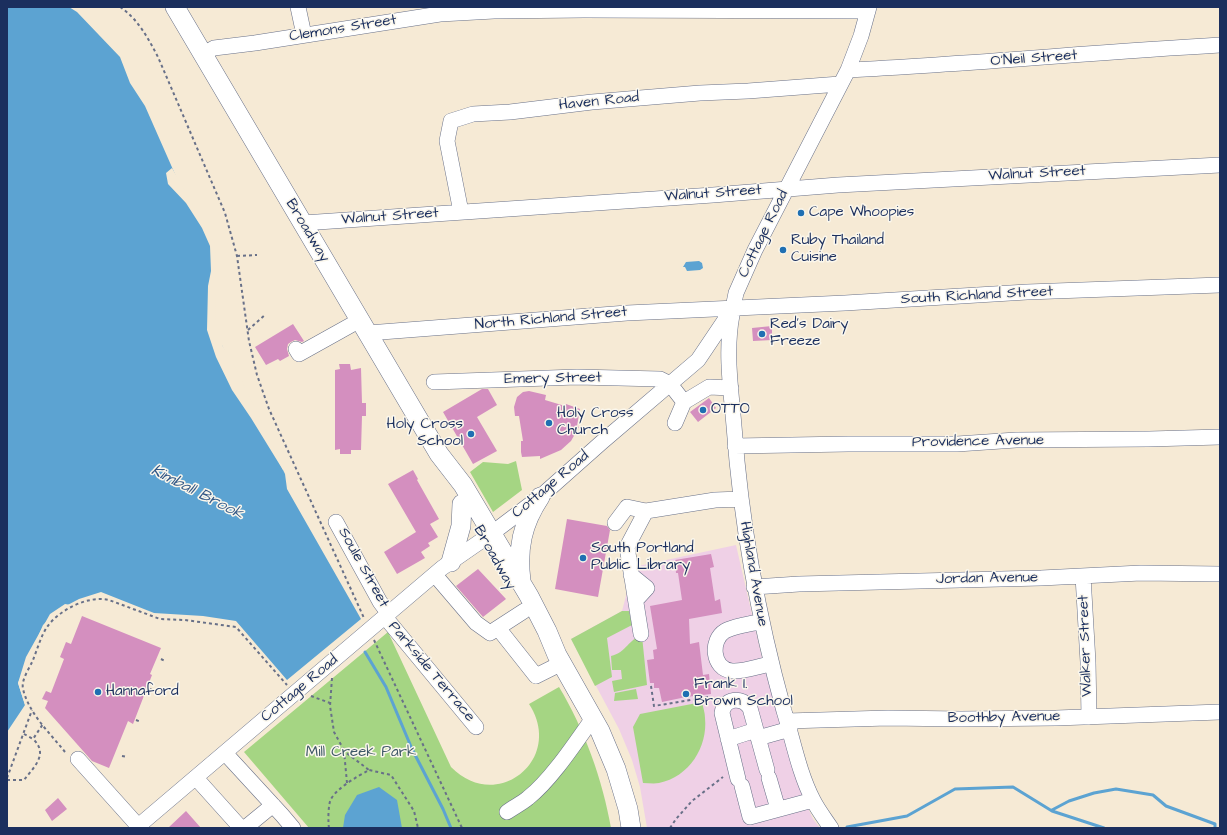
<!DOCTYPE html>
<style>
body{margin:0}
#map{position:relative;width:1227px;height:835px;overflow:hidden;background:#f6ead5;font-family:"Architects Daughter",sans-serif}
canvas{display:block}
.frame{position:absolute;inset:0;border:8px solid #1b2f5e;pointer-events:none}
</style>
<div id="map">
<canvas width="1227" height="835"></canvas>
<div class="frame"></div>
</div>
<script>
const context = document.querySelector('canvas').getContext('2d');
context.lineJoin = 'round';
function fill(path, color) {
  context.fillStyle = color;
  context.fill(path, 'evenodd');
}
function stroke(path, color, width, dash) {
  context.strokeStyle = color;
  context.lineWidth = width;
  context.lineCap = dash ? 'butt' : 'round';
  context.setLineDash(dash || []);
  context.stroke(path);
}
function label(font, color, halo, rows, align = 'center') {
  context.font = font + ' "Architects Daughter",sans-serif';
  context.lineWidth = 3;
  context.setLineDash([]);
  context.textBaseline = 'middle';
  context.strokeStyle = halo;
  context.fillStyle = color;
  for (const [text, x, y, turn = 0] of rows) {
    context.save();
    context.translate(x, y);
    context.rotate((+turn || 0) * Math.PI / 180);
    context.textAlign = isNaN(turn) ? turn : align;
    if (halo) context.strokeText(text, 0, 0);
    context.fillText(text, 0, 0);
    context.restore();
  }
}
const built = new Path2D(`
 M736,545L762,658L802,795L813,819L820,828H647L640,787L632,760L619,729L571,639L622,611L631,577L629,568Z`);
const green = new Path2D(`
 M516,461L522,490L493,512L470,472L483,462L508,464Z
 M622,611H629L632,625L607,638L612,677L595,686L571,639Z
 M388,632L451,767C497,814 565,759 529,704L559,687C584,728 603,781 611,828H309L244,752Z
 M642,636L647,685L614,692L612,681L622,679L621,670H612L611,656C626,653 629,638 642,636Z
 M636,689L638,699L614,701L615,693Z
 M702,702C703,707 705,713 705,718C708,747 689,777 659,783C654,784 648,783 643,783L633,727L640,714Z`);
const water = new Path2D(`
 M7,7H69L77,12L120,57L130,83L145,106L182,190L214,245V329L285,474L287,489L361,619L287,680L236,621L203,616L154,613L101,592L79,599L60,609L43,625L18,683L25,705L7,732Z
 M699,261L702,263L703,268L700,270L687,271L685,267H683L686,262Z
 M379,787L397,800L402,828H343L345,815L357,795Z`);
const pier = new Path2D(`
 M172,168L215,244L216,328L222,340V345L233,363L284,468L283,470L251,418L232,390L216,357L207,330L208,286L211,271L210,246L202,228L186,203L168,184L166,173Z
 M65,604L71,605L61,611L45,626L20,683L25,701V705L18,683L26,657L50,614Z`);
const stream = new Path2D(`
 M365,652L386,687L412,749L443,809L451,828
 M1052,810L1069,801L1094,793L1116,789L1153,795L1166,806L1215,824V828
 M847,827L907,816L955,789L1013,787L1052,811L1104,828`);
const building = new Path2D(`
 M293,324L304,341L302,342L295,340L291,342L288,344L287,349L289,356L280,361L278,359L266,365L255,347Z
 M772,326V340L753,341L752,328Z
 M339,364H350L351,370L361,368L362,403H366V416H362L361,450H351V454H340V449L335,450V370L340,369Z
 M482,389H488L497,405L477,417L497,451L473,464L443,412Z
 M529,391L546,395L545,400L565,406L566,404L580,409L577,426L579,427L571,441L561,450L540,459V456L522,457L521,452V441H523L519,416H515L514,407L517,397L523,392Z
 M709,398L716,408L698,422L690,412Z
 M413,470L418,479L417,480L439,519L430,524L438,537L428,543L430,546L421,552L425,558L397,574L384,552L416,532L388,484Z
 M567,519L607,526L610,530L598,597L555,589Z
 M711,554L714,567L710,568L715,601L720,599L722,613L689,619L690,644L699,642L703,675L709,674L711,694L686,697L662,702L659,688H654V683H650L647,660L654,659L653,650L657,649L650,606L682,600L678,573H676L675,560Z
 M478,569L506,599L483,617L456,586Z
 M82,616L161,648L150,674L152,675L133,724L128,721L109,768L92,761L45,708L48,701L42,699L46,691L51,693L64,659L60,657L66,642L71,644Z
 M58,798L67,809L52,821L45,810Z
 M186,811L201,828H168Z`);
const path = new Path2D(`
 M120,7C138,19 148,38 158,57L225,213L237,256L249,341L257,375L269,409L364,618
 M237,256L257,255
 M248,330L265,315
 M374,640L462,828
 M161,659L165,661
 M332,678L330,706L334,732L345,752
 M651,686L654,706L708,697
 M149,689L153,690
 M311,696L330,703
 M136,720L141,722
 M24,734L33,739L43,724
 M65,752C50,733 29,714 23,689C21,680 29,669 33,660C37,650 41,636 47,627C59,610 88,595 109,600L160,619L185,620L236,627L287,685
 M122,756L127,757
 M7,778L32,710
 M7,780H24C34,767 49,754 33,739
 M347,783L344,751L369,770
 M329,828C328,822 328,804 331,799C337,788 358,776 369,770L391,775L414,811L418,828
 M670,828L676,819L692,801L723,777`);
const minor = new Path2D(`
 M298,7L304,35
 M203,54L214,48L255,43L440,14L494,11L584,10L868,11
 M848,70C972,64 1096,52 1220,45
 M461,212L447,141L451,121L473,114L510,112L592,102L700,93L748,91L840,84
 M303,223L713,195L838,185L1220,165
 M732,315C725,352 731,389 734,426C741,523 758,617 784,711C793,740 799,773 813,800C818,810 825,819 831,828
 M368,333L627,313L845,303L1027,292L1220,285
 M296,349L299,354L360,320
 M434,382L577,377L660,379L670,384L684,402L709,387L731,388
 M675,423L684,402
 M735,446L848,444H957L1016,440L1149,439L1220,437
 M336,522L380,602L389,614
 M615,523L627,507L646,511
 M435,575L476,623L490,633L524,611
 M631,575L647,588L636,600
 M1083,576L1088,662L1089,717
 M754,587L799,584L1041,578L1141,573L1220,574
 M385,617L476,727
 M761,622C752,623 732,627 725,631C710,640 712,669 732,671C744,672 758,666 771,664
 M498,628L536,676L562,663
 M641,634L627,547L646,511L715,500L741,499
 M787,721L888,718L961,719L1056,718L1220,712
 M758,738L790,729
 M728,739L756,730
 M225,753L282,815L293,828
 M78,759L140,828
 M196,778L241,828
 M769,778L778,809
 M738,779L722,713C724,698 742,696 750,708L767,770
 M742,786L750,817L813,800
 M507,812C514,807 522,803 528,798C551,780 576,742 593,718
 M136,828L442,568L491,534L540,497L602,442L698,360L733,308L736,293L755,250L848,70L861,36L869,7
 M245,828L273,805`);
const major = new Path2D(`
 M175,7L439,454L463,485L529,596L547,631L557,655L600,731L616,769L628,809L631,828
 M451,562L461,526L462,504
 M521,581C517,549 522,524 540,497`);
const markers = [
 [801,213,4,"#1f6fb2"],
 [783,250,4,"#1f6fb2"],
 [762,334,4,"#1f6fb2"],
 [703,410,4,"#1f6fb2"],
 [549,423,4,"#1f6fb2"],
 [471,434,4,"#1f6fb2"],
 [583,558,4,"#1f6fb2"],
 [98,692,4,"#1f6fb2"],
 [686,694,4,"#1f6fb2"]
];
const streetNames = [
 ["Clemons Street",343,29,-9],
 ["O'Neil Street",1034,59,-4],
 ["Haven Road",599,102,-6],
 ["Walnut Street",1037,174,-3],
 ["Walnut Street",713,194,-4],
 ["Walnut Street",390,217,-4],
 ["Broadway",307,231,59],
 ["Cottage Road",764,234,-64],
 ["South Richland Street",977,296,-3],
 ["North Richland Street",551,319,-5],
 ["Emery Street",553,379,-1],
 ["Providence Avenue",978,442,-1],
 ["Cottage Road",551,485,-40],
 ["Broadway",494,558,61],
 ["Soule Street",363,568,61],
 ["Highland Avenue",753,574,80],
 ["Jordan Avenue",987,579,-1],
 ["Walker Street",1086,646,-92],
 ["Parkside Terrace",431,672,50],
 ["Cottage Road",300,689,-40],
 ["Boothby Avenue",1004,718,-1]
];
const poiNames = [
 ["Cape Whoopies",809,213],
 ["Ruby Thailand",791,241],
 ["Cuisine",791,258],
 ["Red's Dairy",770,325],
 ["Freeze",770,342],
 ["OTTO",711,410],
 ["Holy Cross",557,414],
 ["Church",557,431],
 ["Holy Cross",463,425,"right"],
 ["School",463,442,"right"],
 ["South Portland",591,549],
 ["Public Library",591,566],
 ["Frank I.",694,685],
 ["Brown School",694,702],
 ["Hannaford",106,692]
];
const parkNames = [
 ["Mill Creek Park",361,753]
];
const waterNames = [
 ["Kimball Brook",197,493,27]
];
fill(built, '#efd0e6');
fill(green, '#a5d583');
fill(water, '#5ca3d2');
fill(pier, '#f6ead5');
stroke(stream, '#5ca3d2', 3);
fill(building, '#d48fbf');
stroke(minor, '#687088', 16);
stroke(major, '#687088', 20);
stroke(path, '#687088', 2, [3, 3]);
stroke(minor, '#fff', 15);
stroke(major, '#fff', 19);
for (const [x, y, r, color] of markers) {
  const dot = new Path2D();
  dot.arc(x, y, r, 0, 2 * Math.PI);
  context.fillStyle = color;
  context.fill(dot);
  stroke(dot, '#fbf7ec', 1.5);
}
label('15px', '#1b2f5e', '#fbf7ec', streetNames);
label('15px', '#1b2f5e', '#fbf7ec', poiNames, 'left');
label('15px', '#3e5867', '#fbf7ec', parkNames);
label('italic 16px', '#325887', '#fbf7ec', waterNames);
</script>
